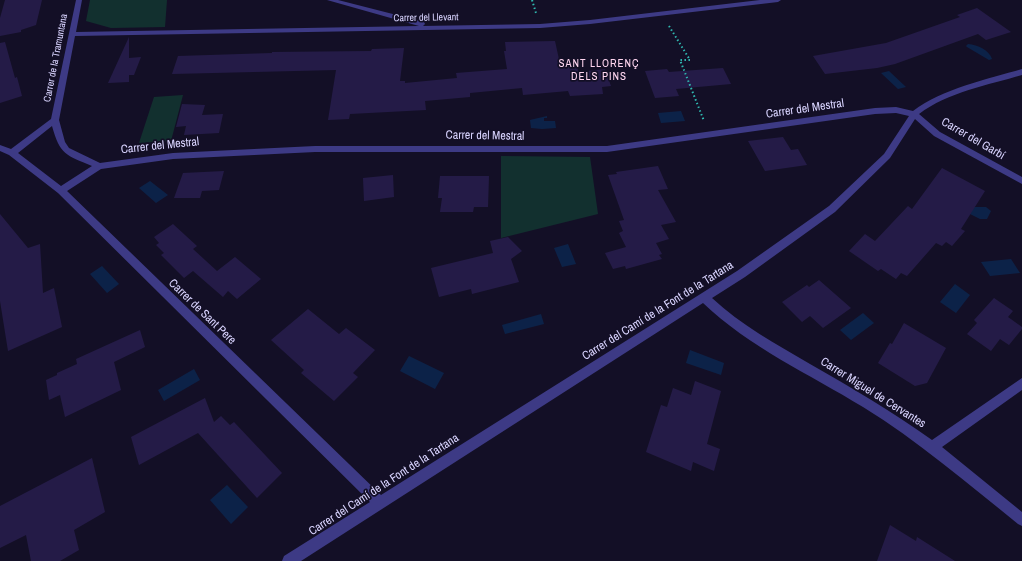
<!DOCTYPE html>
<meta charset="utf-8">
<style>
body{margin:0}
canvas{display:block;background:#130f26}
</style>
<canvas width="1022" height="561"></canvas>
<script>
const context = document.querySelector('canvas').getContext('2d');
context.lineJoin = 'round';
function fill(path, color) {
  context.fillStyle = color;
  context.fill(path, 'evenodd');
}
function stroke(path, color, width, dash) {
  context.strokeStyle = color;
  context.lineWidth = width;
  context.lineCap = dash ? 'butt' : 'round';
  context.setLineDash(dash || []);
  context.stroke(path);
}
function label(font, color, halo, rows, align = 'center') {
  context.font = font + ' "Archivo Narrow",sans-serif';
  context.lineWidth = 3.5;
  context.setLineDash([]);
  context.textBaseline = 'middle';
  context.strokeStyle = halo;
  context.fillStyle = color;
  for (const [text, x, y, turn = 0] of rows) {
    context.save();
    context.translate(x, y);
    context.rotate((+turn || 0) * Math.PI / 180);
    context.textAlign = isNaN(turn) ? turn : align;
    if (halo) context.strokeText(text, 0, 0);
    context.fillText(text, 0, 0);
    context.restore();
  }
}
const green = new Path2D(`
 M90,0H167L165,27L111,28L86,21Z
 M183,95L171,141L139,143L154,97Z
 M501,156L590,157L598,214L501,238Z`);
const water = new Path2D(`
 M968,44C978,45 989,50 992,59L989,60L967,47L966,46Z
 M889,71L906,87L898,89L881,73Z
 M681,111L685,121L661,123L658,113Z
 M547,116V118H544V121H555L556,128L542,129L531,128L530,120Z
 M150,181L168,195L156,203L139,188Z
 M971,207H986L991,211L987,219H980L962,210Z
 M568,244L576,264L562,267L554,248Z
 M1011,259L1020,273L990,276L981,262Z
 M102,266L119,284L107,293L90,274Z
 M955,284L970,295L956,313L940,302Z
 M863,313L874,323L851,340L840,330Z
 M541,314L544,324L505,334L502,325Z
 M690,350L724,363L721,375L686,363Z
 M409,356L444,373L435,389L400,371Z
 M194,369L200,380L164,401L158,390Z
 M227,485L248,507L231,524L210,500Z`);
const building = new Path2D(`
 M5,0H42L36,25L21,30V32L0,36V18Z
 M977,8L1011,32L986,40L978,34L895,64L877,68L825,74L813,56L886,43L960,17L957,15Z
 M129,37V58L141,57L134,75H129V82L108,83Z
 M555,41L560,64H577L578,72L605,69L611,86L602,87L603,94L570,96L568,91L523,95L522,88L470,93V97L425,101L426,110L350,114L349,119L328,120L336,70L172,74L178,56L272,53V52L371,51L372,49L404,48L400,81H405V83L457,78L456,73L507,69L504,51H506L505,42Z
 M5,42L15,78L17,77L22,96L0,103V43Z
 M723,68L731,84L676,89L679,96L655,98L645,71L667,69L669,72Z
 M182,104L205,105L202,115L223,114L219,133L184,135L186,126L176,127Z
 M783,137L791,150L798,149L807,165L765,171L748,141Z
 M658,166L668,189L658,190L676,222L661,225L669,239L656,243L662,254L659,255L662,259L626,269L625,266L613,269L605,253L626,247L619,233L623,231L619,221L624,220L608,175L617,174L616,172Z
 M942,168L985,191L961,229L965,231L952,246L946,242L942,246L936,243L907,276L901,273L896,279L881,269L878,271L849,251L865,234L875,241L908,206L912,209Z
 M224,171L219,190L202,191L200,198H174L183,173Z
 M393,175L394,197L364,201L363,178Z
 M440,176H489L488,207H474L473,212H440L442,198H438Z
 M0,214L28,248L40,244L43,293L54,288L62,327L8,351L0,301Z
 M173,224L197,246L193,249L217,271L235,257L261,279L237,299L228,291L223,297L193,271L184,278L161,255L164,253L156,245L159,243L154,237Z
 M508,237L522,251L511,259L519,282L472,294L471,289L439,297L431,268L493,253L490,241Z
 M819,280L851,308L823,328L810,316L802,322L782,302L807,285L809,287Z
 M994,298L1013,311L1008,317L1022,327V329L1009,345L1000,339L991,351L967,334L977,323L974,320Z
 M308,309L339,334L346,328L375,350L353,373L358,377L334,401L301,373L304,370L271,340Z
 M904,323L946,348L927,383L915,386L878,363L890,343L892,344Z
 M140,330L145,347L114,362L121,390L65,417L60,395L49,400L46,380L57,375V373L77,364L76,359Z
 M695,381L721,391L707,444L720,449L714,471L693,462L691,471L646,452L661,405L667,407L673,388L691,395Z
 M205,398L214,422L221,416L230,425L234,422L282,473L257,498L198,433L139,465L131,437Z
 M92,458L105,512L74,530L79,550L60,561H31L26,535L0,548V506Z
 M890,525L916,541L917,537L955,561H877Z`);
const path = new Path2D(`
 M532,0L536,13
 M669,26L690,60H680L704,121`);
const minor = new Path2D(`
 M76,0H82L76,32L419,26L327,0H338L424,22L425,24L423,26L540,24L590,20L760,0H781L778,2L590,24L540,28L75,36L59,120L65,142L69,148L100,163L173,153L315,146H607L875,108L896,107L913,111C942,89 987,79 1022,69V75C988,85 948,92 919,114L940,132L1022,177V184L934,136L915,119L890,158L835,212L745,277L712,298C741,325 776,344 810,364C852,388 893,412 932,440L1022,378V390L942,447L1022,512V526L1018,524C967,483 918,441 863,407C809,374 749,347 703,303L301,561H282L284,556L370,502L58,193L9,155L0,151V145L11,149L51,119ZM896,113L909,116L884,154L829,206L737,271L381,495L67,191L101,169L173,159L315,152H607L875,114ZM52,126C60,155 66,155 92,166L61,186L18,153Z`);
const farStreetnames = [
 ["Carrer del Llevant",426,18,-1],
 ["Carrer de la Tramuntana",56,58,-79]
];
const farNeighbourhoodnames = [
 ["SANT LLORENÇ",599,64],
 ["DELS PINS",599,77]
];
const streetNames = [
 ["Carrer del Mestral",805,109,-8],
 ["Carrer del Mestral",485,136,1],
 ["Carrer del Garbí",973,139,30],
 ["Carrer del Mestral",160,146,-6],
 ["Carrer del Camí de la Font de la Tartana",658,311,-32],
 ["Carrer de Sant Pere",202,312,44],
 ["Carrer Miguel de Cervantes",873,393,32],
 ["Carrer del Camí de la Font de la Tartana",384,485,-33]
];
fill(green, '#12302f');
fill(water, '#0c2248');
fill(building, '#241b47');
stroke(path, '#2fb8b0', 2, [1.5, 2.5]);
fill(minor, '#3d3a85');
label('10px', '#d9d4ff', '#130f26', farStreetnames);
context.letterSpacing = '1px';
label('11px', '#ffd6f0', '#130f26', farNeighbourhoodnames);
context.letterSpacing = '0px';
label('12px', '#d9d4ff', '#130f26', streetNames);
</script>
